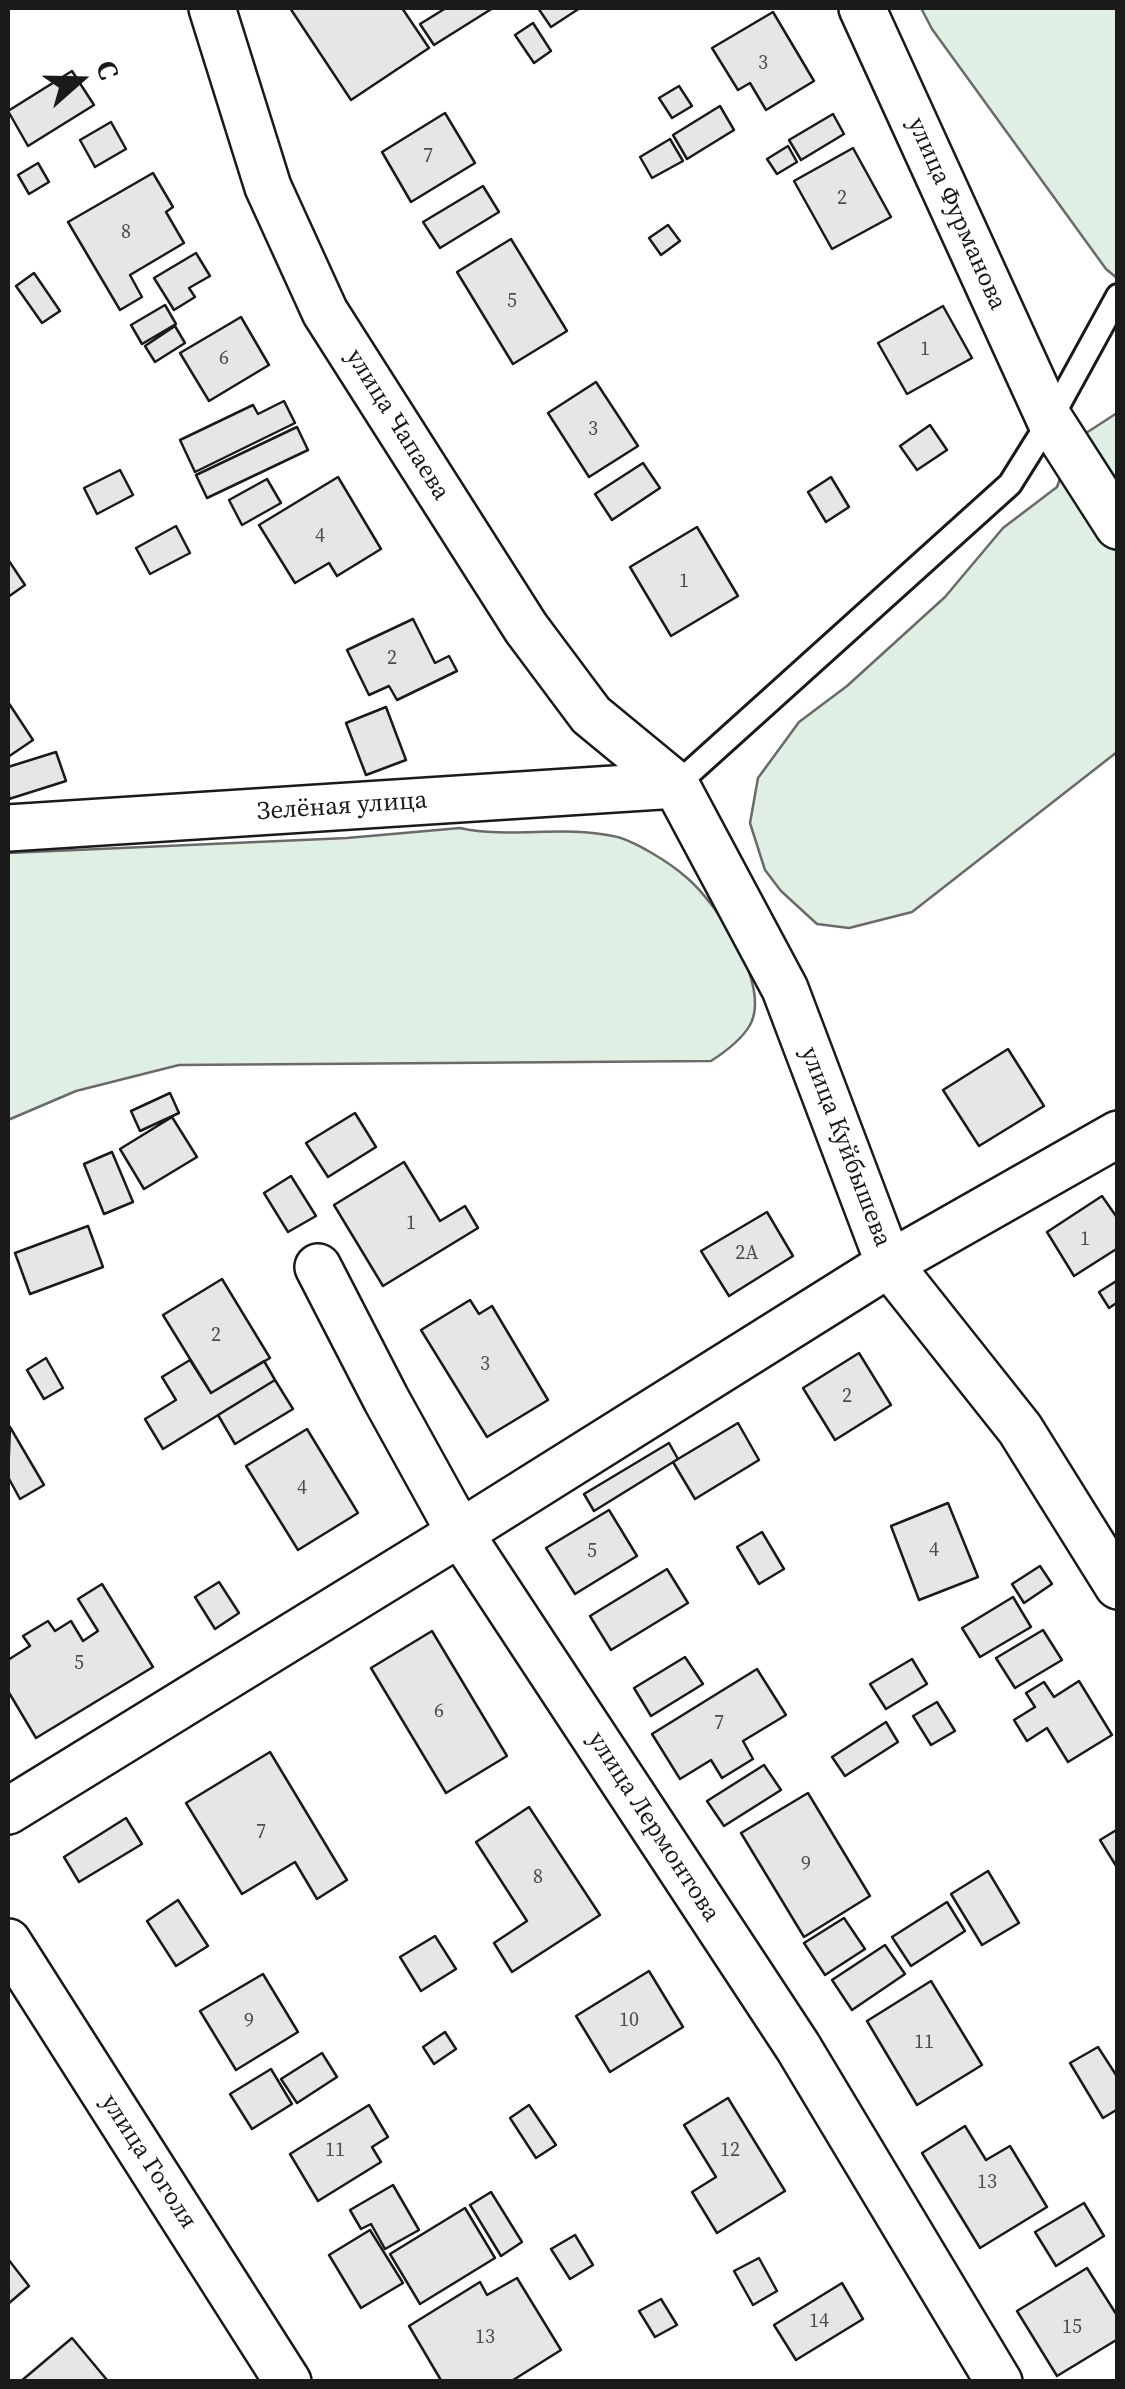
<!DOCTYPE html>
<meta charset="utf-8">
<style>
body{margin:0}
#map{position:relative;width:1125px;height:2389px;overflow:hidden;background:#fff;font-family:"Source Serif 4",serif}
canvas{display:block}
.frame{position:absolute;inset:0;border:10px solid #1a1a1a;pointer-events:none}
.north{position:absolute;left:30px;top:30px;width:100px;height:100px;-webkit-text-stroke:8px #fff;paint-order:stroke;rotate:70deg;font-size:28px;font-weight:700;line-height:40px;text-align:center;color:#1a1a1a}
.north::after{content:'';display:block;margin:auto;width:35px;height:45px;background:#1a1a1a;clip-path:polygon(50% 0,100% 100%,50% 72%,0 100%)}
</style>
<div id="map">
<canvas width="1125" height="2389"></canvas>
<div class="frame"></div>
<div class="north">С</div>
</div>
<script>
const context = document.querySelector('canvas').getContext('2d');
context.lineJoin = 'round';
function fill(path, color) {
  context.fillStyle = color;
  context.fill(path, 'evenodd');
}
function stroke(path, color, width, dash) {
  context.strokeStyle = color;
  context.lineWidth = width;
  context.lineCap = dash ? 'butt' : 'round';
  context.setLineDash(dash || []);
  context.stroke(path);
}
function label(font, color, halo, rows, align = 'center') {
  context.font = font + ' "Source Serif 4",serif';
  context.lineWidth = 8;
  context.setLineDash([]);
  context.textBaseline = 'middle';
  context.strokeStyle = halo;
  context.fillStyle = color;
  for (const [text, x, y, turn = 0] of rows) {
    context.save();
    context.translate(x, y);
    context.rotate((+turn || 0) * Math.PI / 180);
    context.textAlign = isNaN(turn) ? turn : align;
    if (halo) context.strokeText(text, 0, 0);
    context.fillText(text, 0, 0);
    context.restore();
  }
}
const green = new Path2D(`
 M921,8H1117V278L1106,269L932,29Z
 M1117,413V752L912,912L849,928L817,924L781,891L765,870L750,823L758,778L799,722L847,686L945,597L1003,528L1057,487L1064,467L1083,435Z
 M460,828C510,839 562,825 613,836C634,840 670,863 686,877C716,902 772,985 750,1025C742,1039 725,1052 711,1061L179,1065L76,1091L8,1120V853L347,838Z`);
const building = new Path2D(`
 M290,8H402L429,48L351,100Z
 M446,8H493L434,45L420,24Z
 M538,8H580L551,27Z
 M773,12L814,81L766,110L750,83L738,90L712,48Z
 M533,23L551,51L534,63L515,35Z
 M72,71L94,105L28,146L8,111Z
 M679,86L692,106L672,118L659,98Z
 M720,106L734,130L687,159L673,135Z
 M445,113L475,163L411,202L382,152Z
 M833,114L844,134L801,160L789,140Z
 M111,122L126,149L95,167L80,140Z
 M670,139L683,161L652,178L640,157Z
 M788,146L797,162L777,174L767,159Z
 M853,148L891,217L832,249L794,181Z
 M38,163L49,182L29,194L18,175Z
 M153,173L173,207L166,212L184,243L130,275L142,297L120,310L68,222Z
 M483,186L499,212L440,248L423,222Z
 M668,225L680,241L661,255L649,238Z
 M511,239L567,331L513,364L457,272Z
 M196,253L210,276L189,288L195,297L174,310L154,278Z
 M34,273L60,311L42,323L16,286Z
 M165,305L176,324L142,344L131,325Z
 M943,306L972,358L907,394L878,343Z
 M241,317L269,365L209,401L180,353Z
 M175,326L185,343L155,362L145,346Z
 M596,382L638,446L589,477L548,413Z
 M284,401L295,423L195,472L180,440L253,405L258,414Z
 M930,425L947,450L917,470L900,446Z
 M297,427L308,450L207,498L196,475Z
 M643,463L660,488L612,520L595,494Z
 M120,470L133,495L97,514L84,488Z
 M338,477L381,549L337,576L329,563L295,583L259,525Z
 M831,477L849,507L826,522L808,492Z
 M267,479L281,503L242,525L229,500Z
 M176,526L190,553L150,574L136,548Z
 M697,527L738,596L671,636L630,567Z
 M9,561L25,585L8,597V562Z
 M413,619L435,663L449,656L457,671L397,700L389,686L369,695L347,650Z
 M8,702L33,740L8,757Z
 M386,707L406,760L366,775L346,723Z
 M56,752L66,781L9,799L8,767Z
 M1008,1049L1044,1106L979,1146L943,1090Z
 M170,1093L179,1113L140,1131L131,1111Z
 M355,1113L376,1147L328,1177L306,1143Z
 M172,1117L197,1157L144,1189L120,1149Z
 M112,1152L133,1202L104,1214L84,1164Z
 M404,1162L440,1221L465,1206L478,1228L383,1286L334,1205Z
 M291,1176L316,1216L288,1232L264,1193Z
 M1102,1196L1118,1219V1248L1074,1276L1047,1232Z
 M767,1212L793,1256L729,1296L701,1251Z
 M88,1226L103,1267L30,1294L15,1253Z
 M222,1279L270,1358L211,1393L163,1315Z
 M1118,1280V1302L1109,1308L1099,1292Z
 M470,1300L479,1314L492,1306L548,1400L487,1437L421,1330Z
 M859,1353L891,1405L835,1440L803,1388Z
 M46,1358L63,1388L44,1399L27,1370Z
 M190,1360L211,1393L264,1361L275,1380L163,1449L145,1419L176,1400L162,1377Z
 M275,1380L293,1409L235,1444L218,1415Z
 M738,1423L759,1460L695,1499L673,1462Z
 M10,1427L44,1485L20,1499L8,1477Z
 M307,1429L358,1513L298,1550L246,1466Z
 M669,1443L678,1459L594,1511L584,1494Z
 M948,1503L978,1577L919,1600L891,1526Z
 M609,1510L637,1556L575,1594L546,1548Z
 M762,1532L784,1569L759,1584L737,1547Z
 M1040,1566L1052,1584L1024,1603L1012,1584Z
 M667,1569L688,1603L611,1650L590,1616Z
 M219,1582L239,1613L215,1629L195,1597Z
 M102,1584L153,1667L36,1738L8,1691V1660L30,1646L23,1636L48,1621L55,1631L71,1621L83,1641L98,1631L78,1599Z
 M1013,1597L1031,1627L980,1657L962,1628Z
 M1043,1630L1062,1660L1015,1688L996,1658Z
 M432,1631L507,1756L446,1793L371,1668Z
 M685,1657L703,1684L651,1716L634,1688Z
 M912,1659L927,1684L886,1709L870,1684Z
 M757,1669L786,1715L743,1741L753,1759L722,1778L711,1760L680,1779L652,1734Z
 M1079,1681L1112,1735L1068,1762L1047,1728L1027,1741L1014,1720L1035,1707L1026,1693L1044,1682L1054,1697Z
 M937,1702L955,1731L931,1745L913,1716Z
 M886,1722L898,1742L845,1776L832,1757Z
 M270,1752L347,1880L317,1899L295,1862L242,1894L186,1803Z
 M764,1765L781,1790L724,1826L707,1801Z
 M808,1793L870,1896L804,1937L741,1833Z
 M529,1807L600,1915L512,1972L494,1943L527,1921L476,1842Z
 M126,1818L142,1844L79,1882L64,1857Z
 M1118,1829V1869L1100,1840Z
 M988,1871L1019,1923L982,1945L951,1894Z
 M178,1900L208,1946L176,1966L147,1921Z
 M947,1902L965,1931L911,1966L892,1937Z
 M844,1918L865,1949L825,1975L804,1943Z
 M435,1936L456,1969L421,1991L400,1957Z
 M885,1945L905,1974L852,2010L832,1980Z
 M649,1971L683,2027L610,2072L576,2016Z
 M263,1974L298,2032L236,2070L200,2011Z
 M931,1981L982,2065L917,2105L867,2021Z
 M445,2032L456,2049L434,2064L423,2047Z
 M1098,2047L1118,2078V2109L1103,2118L1070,2063Z
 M322,2053L337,2077L297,2103L281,2079Z
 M271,2069L292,2104L252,2129L230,2094Z
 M728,2098L785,2191L717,2233L692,2192L716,2177L684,2125Z
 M369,2105L388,2137L372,2147L381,2162L318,2201L290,2154Z
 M529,2105L556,2145L536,2158L510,2118Z
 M965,2126L986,2160L1010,2146L1047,2207L980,2248L922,2153Z
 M393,2185L419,2230L385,2249L371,2224L361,2229L350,2210Z
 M491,2192L522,2242L501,2256L470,2205Z
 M1084,2203L1104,2236L1056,2266L1035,2232Z
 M465,2208L495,2258L420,2304L390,2254Z
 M370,2230L403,2283L361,2308L329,2255Z
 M575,2235L593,2265L570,2279L551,2249Z
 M759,2258L777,2291L753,2305L734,2271Z
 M8,2259L29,2286L8,2304Z
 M1087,2268L1118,2317V2339L1057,2376L1017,2311Z
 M517,2278L561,2350L510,2382H442L409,2326L480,2282L487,2295Z
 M842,2283L863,2319L796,2360L774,2325Z
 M661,2299L677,2325L655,2337L639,2311Z
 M72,2338L107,2380L20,2382Z`);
const service = new Path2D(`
 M676,785L1010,484L1050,420L1118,296`);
const minor = new Path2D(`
 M212,8L268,187L325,312L526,628L591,715L676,785L785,989L889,1264L1020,1429L1118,1586
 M862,8L1050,420L1118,526
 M8,828L676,785
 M318,1267L386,1399L460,1533L798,2047L999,2382
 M8,1811L460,1533L889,1264L1118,1134
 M8,1942L288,2382`);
const numberNames = [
 ["3",763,64],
 ["7",428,157],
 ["2",842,199],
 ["8",126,233],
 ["5",512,302],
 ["1",925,350],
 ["6",224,359],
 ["3",593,430],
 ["4",320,537],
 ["1",684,582],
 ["2",392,659],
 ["1",411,1224],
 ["1",1085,1240],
 ["2А",747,1254],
 ["2",216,1336],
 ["3",485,1365],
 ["2",847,1397],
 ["4",302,1489],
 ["4",934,1551],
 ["5",592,1552],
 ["5",79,1664],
 ["6",439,1712],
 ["7",719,1724],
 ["7",261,1833],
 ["9",806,1865],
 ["8",538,1878],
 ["10",629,2021],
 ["9",249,2022],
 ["11",924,2043],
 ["11",335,2151],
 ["12",730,2151],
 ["13",987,2183],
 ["14",819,2322],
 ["15",1072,2328],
 ["13",485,2338]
];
const streetNames = [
 ["улица Фурманова",956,214,66],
 ["улица Чапаева",397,425,58],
 ["Зелёная улица",342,807,-4],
 ["улица Куйбышева",845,1147,69],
 ["улица Лермонтова",653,1827,57],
 ["улица Гоголя",148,2162,57]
];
fill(green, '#e0efe3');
stroke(green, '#6a6a6a', 2.5);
fill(building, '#e6e6e6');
stroke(building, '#1a1a1a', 2.5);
stroke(service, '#1a1a1a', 28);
stroke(minor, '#1a1a1a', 50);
stroke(service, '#fff', 22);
stroke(minor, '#fff', 45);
label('20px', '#4d4d4d', null, numberNames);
label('25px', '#1a1a1a', '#fff', streetNames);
</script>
